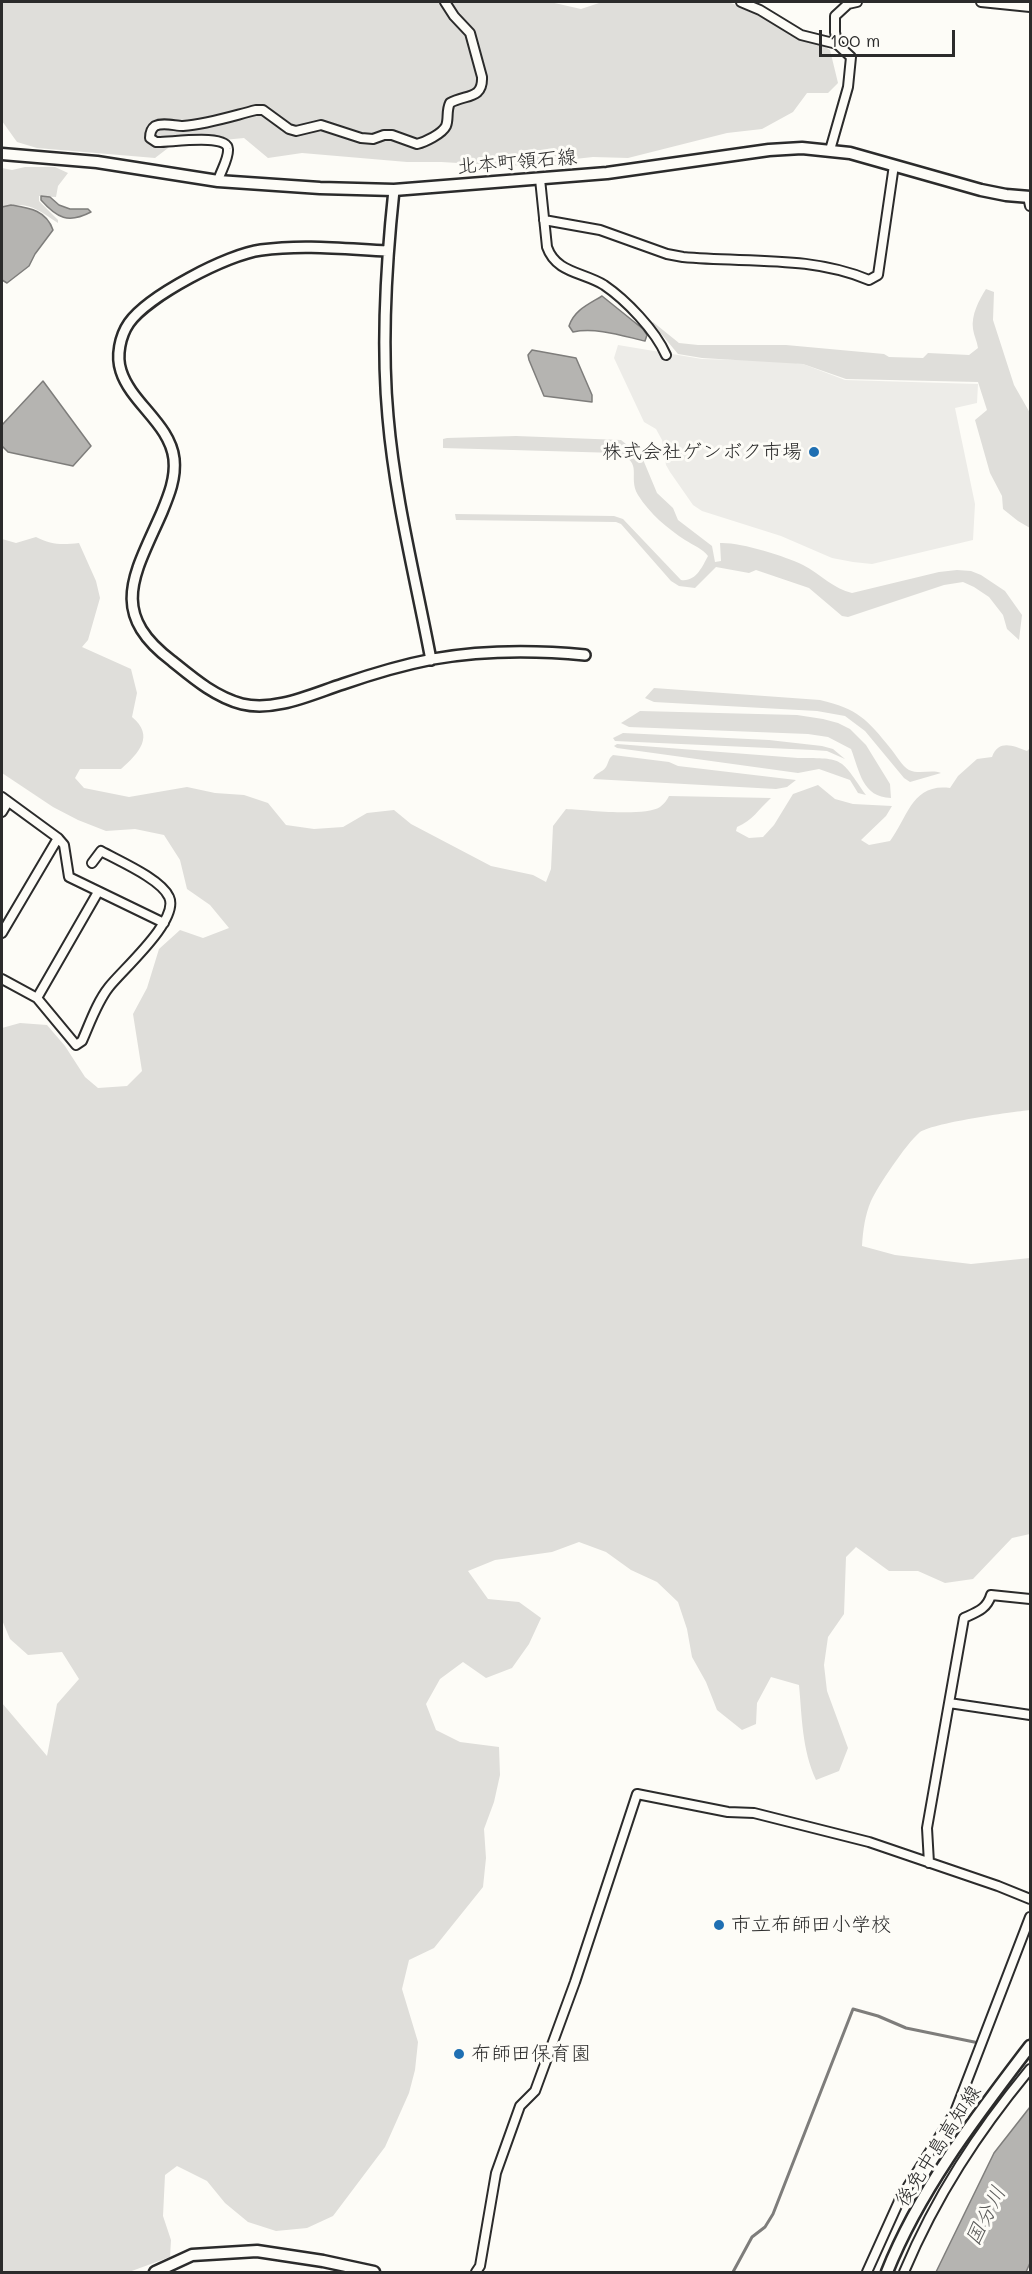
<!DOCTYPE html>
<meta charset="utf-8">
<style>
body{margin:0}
#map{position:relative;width:1032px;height:2274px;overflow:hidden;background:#fdfcf7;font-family:Mali,sans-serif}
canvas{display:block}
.frame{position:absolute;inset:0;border:3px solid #2b2b2b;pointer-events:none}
.scale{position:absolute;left:819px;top:30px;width:136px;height:27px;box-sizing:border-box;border:3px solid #2b2b2b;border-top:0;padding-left:8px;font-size:18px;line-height:21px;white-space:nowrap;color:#2b2b2b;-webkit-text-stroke:4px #fdfcf7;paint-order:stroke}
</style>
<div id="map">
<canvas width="1032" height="2274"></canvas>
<div class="frame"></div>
<div class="scale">100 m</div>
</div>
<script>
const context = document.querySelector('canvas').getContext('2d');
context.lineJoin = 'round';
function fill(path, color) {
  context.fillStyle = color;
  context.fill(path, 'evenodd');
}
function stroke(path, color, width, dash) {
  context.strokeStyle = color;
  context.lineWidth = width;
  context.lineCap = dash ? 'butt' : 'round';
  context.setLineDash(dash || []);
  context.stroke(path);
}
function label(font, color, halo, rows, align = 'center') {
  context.font = font + ' Mali,"Klee One",sans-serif';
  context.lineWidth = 6;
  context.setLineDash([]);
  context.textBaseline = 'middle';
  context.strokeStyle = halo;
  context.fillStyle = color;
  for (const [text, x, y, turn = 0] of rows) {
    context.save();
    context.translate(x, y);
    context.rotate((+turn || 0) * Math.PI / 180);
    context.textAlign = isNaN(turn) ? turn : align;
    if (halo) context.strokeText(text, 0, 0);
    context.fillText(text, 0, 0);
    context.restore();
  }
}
const built = new Path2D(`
 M618,345L702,359L781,361L803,364L845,380L978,384L977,403L955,408L975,504L973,540L872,564L853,562L832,558L781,536L702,511L693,505L670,472L666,465L662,440L656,429L644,422L614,358Z`);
const green = new Path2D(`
 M2,2H550L581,9L602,2H728L771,17L801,32L830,50L838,83L828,93H807L793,112L762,129L727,133L628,158L593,157L511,166L441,162H407L302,153L268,158L244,138L172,145L155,158L37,148L17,142L2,121Z
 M25,167H55L68,173L58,186L56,197L39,196V201L58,220V223C37,209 28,201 2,207V168L12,170Z
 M986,289L994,292L993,320L1014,385L1030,413V528L1018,521L1003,509L1002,496L990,473L975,420L987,410L978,382L846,379L803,364L702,358L678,354L653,324V322L679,343L698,345H786L884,354L889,357L923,358L928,353L969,355L978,348C977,341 974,336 973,329C971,315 979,300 986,289Z
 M516,436L621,440L642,457L657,493L673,508L678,520L712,546L715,562L721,561L720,543C740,542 785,556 803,565C820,574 834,589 852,593L939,572L957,570L971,571L981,575L1005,591L1022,615L1019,640L1007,629L1003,615L989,597L974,587L963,582L944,585L848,617L842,616L809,588L756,570L749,573L716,567L695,588L679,586L671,581L621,524L616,522L456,520L455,514L614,516L623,519L681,580C696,582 702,567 708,556C703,549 693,545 685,540C667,528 650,514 638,495C627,476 645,463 617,453L443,448V439L447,438Z
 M36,537C51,545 62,545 79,543L96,581L100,598L88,640L82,647L131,669L137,693L132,717C155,736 139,753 121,769H80L75,778L84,788L129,797L187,787L215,793L244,795L268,803L286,825L314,829L343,827L367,813L394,810L411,824L491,866L533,875L546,882L551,869L553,826L566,809C587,810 644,817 660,807C664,804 667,800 669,796L771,798C758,810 753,820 737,827L736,831L749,838L763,837L774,825L793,794L818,785L835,799L853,804L892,806L886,816L861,840L869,845L890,841C908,817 912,783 950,788L958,776L977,759L992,757C999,739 1013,746 1027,751L1030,748V1110C1012,1112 930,1123 919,1133C906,1144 878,1186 871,1201C865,1215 863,1230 862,1246L895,1255L971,1264L1030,1258V1534L1012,1538L973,1579L945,1583L918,1571H889L856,1547L846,1557L844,1614L828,1637L824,1665L827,1691L848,1748L839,1771L816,1780C802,1750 802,1717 799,1685L771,1677L757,1703L756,1724L742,1730L717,1710L706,1682L692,1657L687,1629L678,1602L657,1582L631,1570L606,1552L579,1542L552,1552L495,1560L468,1571L488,1599L519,1602L541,1618L529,1644L512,1668L486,1678L463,1662L440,1679L426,1704L436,1730L460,1742L499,1747L500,1775L494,1802L484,1829L486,1858L483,1887L434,1948L409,1960L402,1989L418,2042L415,2070L409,2093L385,2147L333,2216L307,2228L276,2231L248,2222L225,2203L207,2181L177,2166L165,2175L163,2216L171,2240L170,2257L129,2272H2V1703L47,1756L57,1704L79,1679L62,1652L28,1655L10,1639L2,1620V1028L20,1023L47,1025L65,1046L85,1077L98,1088L127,1086L142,1071L133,1014L147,988L159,949L180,930L203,938L229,928L210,905L187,889L180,860L164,835L135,829L106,831L78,820L53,807L2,773V539L16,543Z
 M654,688L820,700C858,709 867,719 891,749C896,755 902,766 909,770C920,775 931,769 941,773L910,782L904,778L865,731L845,716L817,711L654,702L645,698Z
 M640,711L797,715L823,719L838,723L850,729L866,745L890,784L891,798C862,797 860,772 851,749L828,737L808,734L629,727L621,723Z
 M623,733L769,740L822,746L833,749L845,759L827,751L813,750L615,741L613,738Z
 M617,744L798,758C845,758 840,758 866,795L858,793L850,780L819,769L798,773L617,748L614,746Z
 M613,755L669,762L678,766L796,780L787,787L776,789L593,779C596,772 602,773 606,767C609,762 608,759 613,755Z`);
const water = new Path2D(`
 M41,196L50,197L59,205L70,209H88L91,212C68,224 57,218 41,200Z
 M11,205C29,208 46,210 53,230L35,254L29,266L7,283L2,280V207Z
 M602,296L643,329L647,335L645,341C623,336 596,327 573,332L569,326C574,310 589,304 602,296Z
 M532,350L576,358L592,395V402L544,396L529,360L528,355Z
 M43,381L91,446L73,466L8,452L2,446V425Z
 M1030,2107V2263L1026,2272H936L994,2153Z`);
const stream = new Path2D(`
 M733,2272L752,2237L765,2227L773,2214L853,2009L878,2016L906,2028L979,2043`);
const minor = new Path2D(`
 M741,2L760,10L801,35L837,44L851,57L848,87L830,150
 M981,2L1030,7
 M837,44L835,32V16L848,4L857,2
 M540,179L547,247C556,273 583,272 604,285C626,300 655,330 666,355
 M218,181C220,172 229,159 228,149C227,133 168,143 156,142L150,138C150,133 151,129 155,126C163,122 175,126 183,126C208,124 232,116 256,110H263L289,129L296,131L321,125L361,138L373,139L384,135H392L417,144C425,142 442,134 446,126C449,119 446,111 450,103C465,94 483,100 482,77L470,33L454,16L445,2
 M1028,197L1030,206
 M544,220L600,230L667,254L683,257C745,263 810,255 869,280L878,275L894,165
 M2,797L58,838L64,845L69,877L164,923
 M2,812L8,802
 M2,933L58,838
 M2,979L37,998L76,1045L82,1041C90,1023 97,1002 109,987C122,970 180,920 169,897C161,879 119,861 101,851L92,863
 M37,998L98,892
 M1030,1599L991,1595C987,1609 977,1612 964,1618L949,1703L1030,1715
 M929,1863L927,1828L949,1703
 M476,2272L480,2266L496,2173L520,2106L535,2091L575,1982L637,1794L728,1812L754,1813L869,1842L998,1886L1030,1899
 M867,2272L900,2199L955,2112L1030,1917
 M904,2272C936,2196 978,2132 1030,2069`);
const tertiary = new Path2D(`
 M394,190C386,265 381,342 388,417C395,499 416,580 431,660
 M387,251C346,249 303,244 261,250C228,254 148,296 129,323C120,336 116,356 121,371C131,403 170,424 174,459C176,478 169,495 162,512C135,574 107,612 172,661C193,678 215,697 242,704C275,712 312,694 343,684C372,674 402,665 433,659C484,650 533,650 585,655`);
const secondary = new Path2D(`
 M2,154L97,162L218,181L320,188L394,190L607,173L769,150L802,148L850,153L981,190L1006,195L1030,197
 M155,2272L192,2255L257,2251L323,2261L374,2272
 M887,2272C920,2189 976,2117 1030,2046`);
const markers = [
 [814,452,6,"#1f6fb2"],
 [719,1925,6,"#1f6fb2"],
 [459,2054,6,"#1f6fb2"]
];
const streetNames = [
 ["北本町領石線",517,162,-5],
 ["後免中島高知線",938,2146,-57]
];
const poiNames = [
 ["株式会社ゲンボク市場",802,452,"right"],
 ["市立布師田小学校",731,1925],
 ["布師田保育園",471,2054]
];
const waterNames = [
 ["国分川",986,2216,-63]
];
fill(built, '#edece8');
fill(green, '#dfdeda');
fill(water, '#b5b4b1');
stroke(water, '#7e7d7b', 1.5);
stroke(stream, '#7e7d7b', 3);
stroke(minor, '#2b2b2b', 12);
stroke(tertiary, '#2b2b2b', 14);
stroke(secondary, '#2b2b2b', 15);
stroke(minor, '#fdfcf7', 8);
stroke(tertiary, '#fdfcf7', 9);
stroke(secondary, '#fdfcf7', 10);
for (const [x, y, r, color] of markers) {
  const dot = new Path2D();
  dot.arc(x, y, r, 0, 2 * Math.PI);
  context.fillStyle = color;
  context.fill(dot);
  stroke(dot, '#fdfcf7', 2);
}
label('20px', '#2b2b2b', '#fdfcf7', streetNames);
label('20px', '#2b2b2b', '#fdfcf7', poiNames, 'left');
label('italic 21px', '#5b5b5a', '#fdfcf7', waterNames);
</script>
